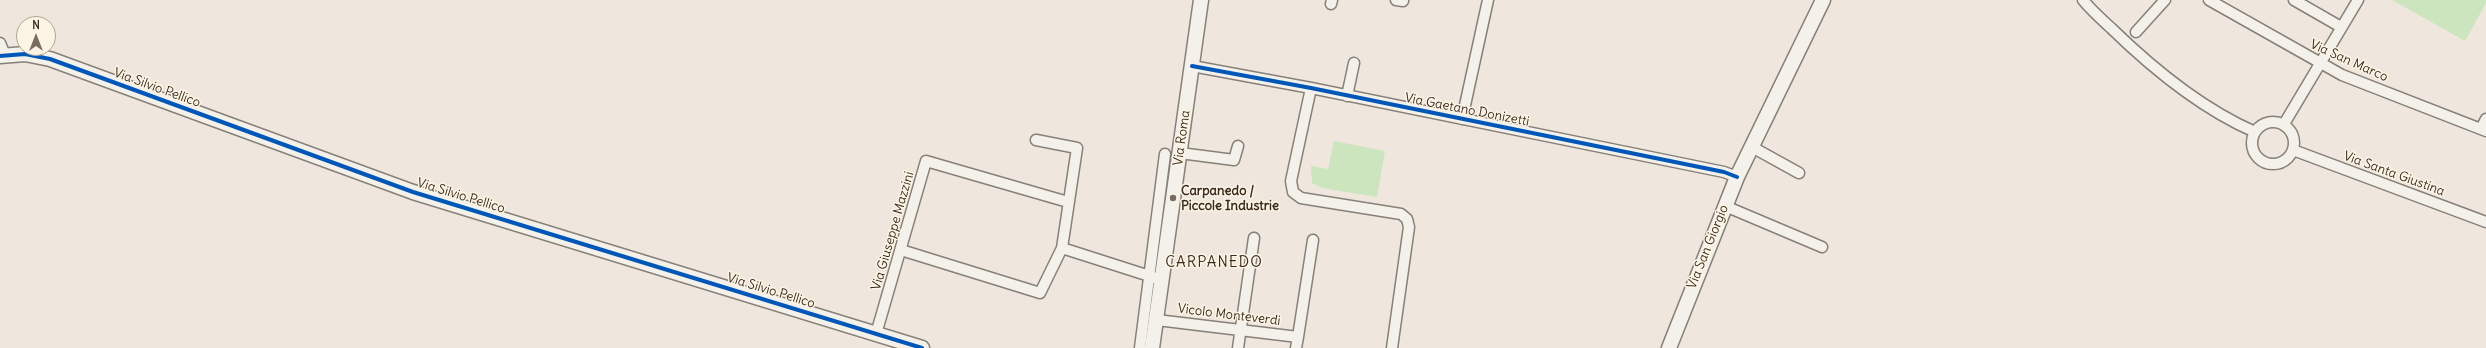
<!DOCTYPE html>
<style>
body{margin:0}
#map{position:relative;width:2486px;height:348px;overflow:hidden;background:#efe7dd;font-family:Delius,sans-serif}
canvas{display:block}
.north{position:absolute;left:16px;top:16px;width:40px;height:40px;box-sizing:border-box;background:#fcf5e5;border:1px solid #afa495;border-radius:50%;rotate:0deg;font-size:11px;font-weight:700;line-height:16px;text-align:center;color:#3b2a1e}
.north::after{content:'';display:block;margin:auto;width:14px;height:18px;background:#7a6c61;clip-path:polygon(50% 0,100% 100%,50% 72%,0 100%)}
</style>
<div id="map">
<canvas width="2486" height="348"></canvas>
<div class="north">N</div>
</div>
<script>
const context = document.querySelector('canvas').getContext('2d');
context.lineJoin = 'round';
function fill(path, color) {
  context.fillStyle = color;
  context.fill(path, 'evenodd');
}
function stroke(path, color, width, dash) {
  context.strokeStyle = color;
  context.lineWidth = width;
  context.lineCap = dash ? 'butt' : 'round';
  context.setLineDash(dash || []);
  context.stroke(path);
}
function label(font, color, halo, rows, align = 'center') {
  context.font = font + ' Delius,sans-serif';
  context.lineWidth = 3;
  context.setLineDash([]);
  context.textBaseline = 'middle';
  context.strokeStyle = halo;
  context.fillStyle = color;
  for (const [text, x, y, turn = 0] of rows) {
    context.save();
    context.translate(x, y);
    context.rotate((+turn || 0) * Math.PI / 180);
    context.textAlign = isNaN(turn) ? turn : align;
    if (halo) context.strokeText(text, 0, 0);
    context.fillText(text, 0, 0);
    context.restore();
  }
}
const green = new Path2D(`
 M2392,0H2486V3L2465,41Z
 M1334,141L1385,151L1377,197L1322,188L1312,183L1311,166L1328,169Z`);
const street = new Path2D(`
 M1396,0L1403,1
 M2083,0C2091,10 2101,19 2111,28C2152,68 2202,109 2255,132
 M2209,0L2342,75L2486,131
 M2294,0L2341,27
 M1331,4L1332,0
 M2136,32L2165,0
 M0,43L5,55
 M1192,66L1311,88L1724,172L1737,177
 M1311,88L1291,181L1293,192L1301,198L1401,214L1407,219L1409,227L1392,348
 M1347,96L1354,63
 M1462,119L1488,0
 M2252 143a21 21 0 1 1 42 0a21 21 0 1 1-42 0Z
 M2284,124L2358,0
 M2481,129L2486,119
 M1036,140L1077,148L1062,248
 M1752,147L1799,173
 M2293,150L2486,222
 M1180,153L1234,160L1238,146
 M1725,206L1822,247
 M901,250L1040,293L1062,248L1162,280
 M1157,320L1298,337L1313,240
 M876,334L926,161L1068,202
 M1140,348L1165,154
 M1238,348L1254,238
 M1296,348L1298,337`);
const secondary = new Path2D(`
 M0,56L25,54L50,59L413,192L922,348
 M1152,348L1201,0
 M1669,348L1737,177L1823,0`);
const cycleway = new Path2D(`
 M0,56L25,54L50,59L413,192L922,348
 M1192,66L1311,88L1724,172L1737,177`);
const markers = [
 [1173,198,4,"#7a6c61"]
];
const streetNames = [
 ["Via San Marco",2349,61,24],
 ["Via Silvio Pellico",157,88,20],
 ["Via Gaetano Donizetti",1467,110,11],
 ["Via Roma",1182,138,-82],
 ["Via Santa Giustina",2394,174,20],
 ["Via Silvio Pellico",461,196,17],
 ["Via Giuseppe Mazzini",893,231,-74],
 ["Via San Giorgio",1708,247,-68],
 ["Via Silvio Pellico",771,291,17],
 ["Vicolo Monteverdi",1229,315,7]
];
const poiNames = [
 ["Carpanedo /",1181,191],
 ["Piccole Industrie",1181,206]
];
const quarterNames = [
 ["CARPANEDO",1214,263]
];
fill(green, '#cce5be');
stroke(street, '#878079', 13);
stroke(secondary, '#878079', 17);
stroke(street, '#f4f0ea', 10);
stroke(secondary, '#f4f0ea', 14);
stroke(cycleway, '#0057b8', 4);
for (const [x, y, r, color] of markers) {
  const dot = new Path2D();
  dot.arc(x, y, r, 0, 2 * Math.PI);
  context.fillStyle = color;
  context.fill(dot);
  stroke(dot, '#fcf5e5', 1.5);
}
label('13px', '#3b2a1e', '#fcf5e5', streetNames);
label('bold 13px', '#3b2a1e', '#fcf5e5', poiNames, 'left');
context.letterSpacing = '1px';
label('15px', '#3b2a1e', '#fcf5e5', quarterNames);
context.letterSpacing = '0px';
</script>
